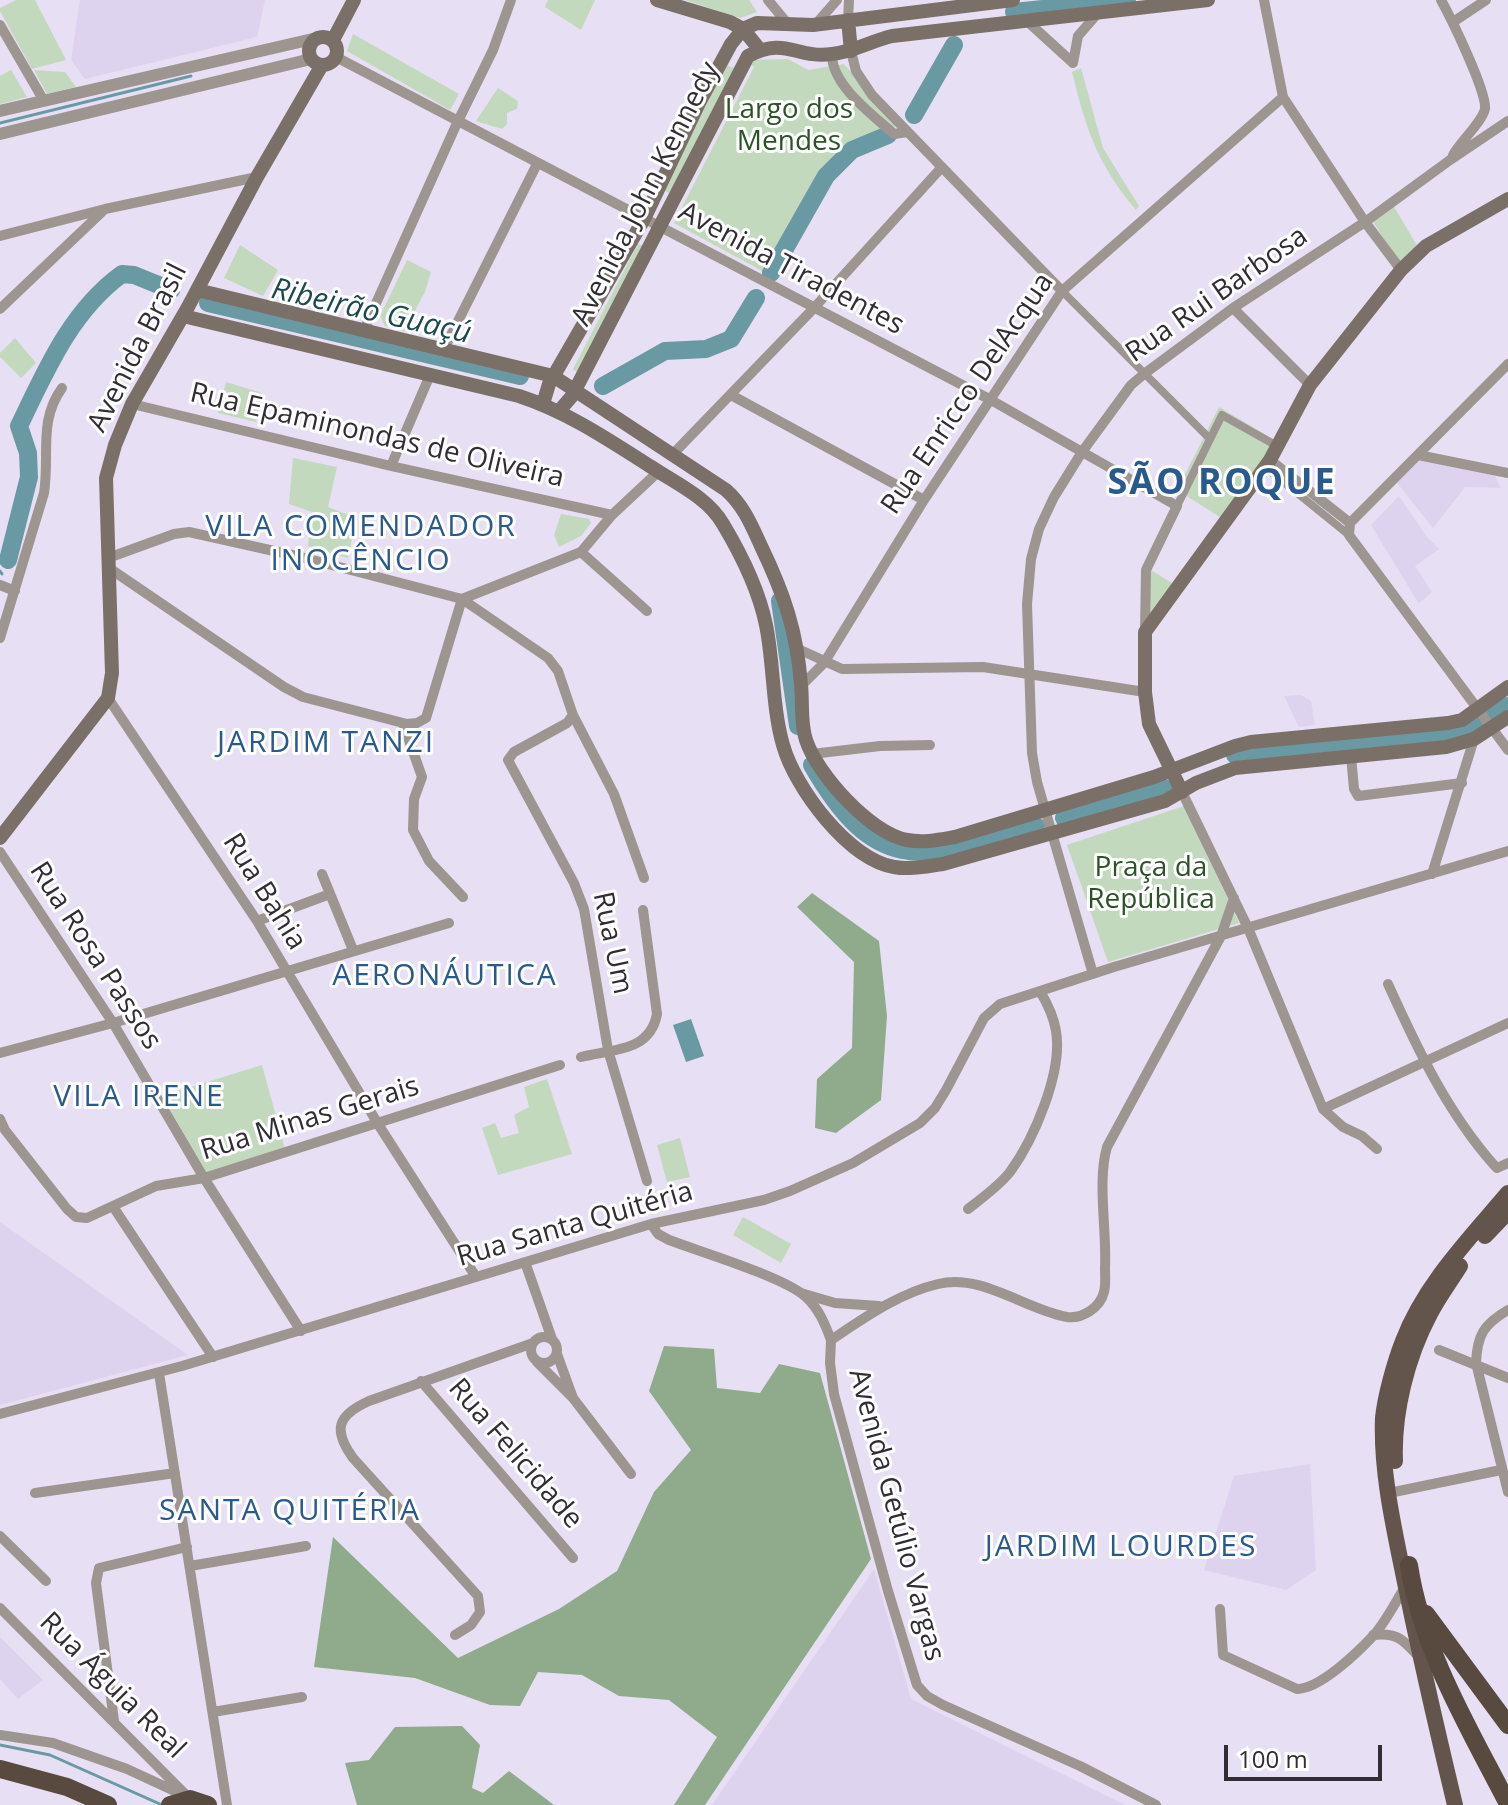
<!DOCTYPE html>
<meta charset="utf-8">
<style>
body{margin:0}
#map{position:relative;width:1508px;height:1805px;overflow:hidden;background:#e7dff3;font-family:"Open Sans",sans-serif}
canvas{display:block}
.scale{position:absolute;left:1224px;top:1745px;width:158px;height:36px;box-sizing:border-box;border:4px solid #302d35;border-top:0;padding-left:10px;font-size:24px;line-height:28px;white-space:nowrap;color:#302d35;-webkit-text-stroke:6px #fff;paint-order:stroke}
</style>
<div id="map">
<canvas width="1508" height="1805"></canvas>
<div class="scale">100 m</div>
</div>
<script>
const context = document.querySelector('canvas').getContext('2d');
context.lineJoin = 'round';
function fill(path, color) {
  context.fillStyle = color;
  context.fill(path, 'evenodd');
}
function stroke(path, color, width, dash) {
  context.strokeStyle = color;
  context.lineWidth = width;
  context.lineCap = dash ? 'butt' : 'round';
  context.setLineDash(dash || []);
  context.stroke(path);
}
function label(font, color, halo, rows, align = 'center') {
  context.font = font + ' "Open Sans",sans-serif';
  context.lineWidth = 6;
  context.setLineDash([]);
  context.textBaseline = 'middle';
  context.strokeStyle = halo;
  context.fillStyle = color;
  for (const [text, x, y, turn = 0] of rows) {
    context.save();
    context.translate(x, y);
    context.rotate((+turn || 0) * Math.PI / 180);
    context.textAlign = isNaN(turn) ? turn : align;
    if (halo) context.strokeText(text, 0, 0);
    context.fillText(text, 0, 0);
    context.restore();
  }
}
const built = new Path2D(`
 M80,0H265L257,37L85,79L71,60Z
 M1418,455L1492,470L1501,488L1465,487L1433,528L1394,479Z
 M1399,496L1427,537L1439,549L1415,566L1432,592L1419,604L1371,525Z
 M1301,695L1311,701L1315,725L1299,727L1284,696Z
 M0,1222L188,1355L0,1405Z
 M1310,1464L1316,1570L1286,1590L1204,1570L1234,1476Z
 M874,1569L911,1699L1125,1805H712Z
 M0,1637L43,1680L18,1699L0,1679Z`);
const green = new Path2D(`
 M16,0H35L66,60L32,69L0,11V8Z
 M548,0H595L581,30L545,7Z
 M685,0H749L757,12L740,18Z
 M353,34L459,94L450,110L347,51Z
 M788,59L808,70L844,64L898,124C884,137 863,138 848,149C810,179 789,231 764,272L674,223L754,67L745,60Z
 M726,65L734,68L677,183L669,193L663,190Z
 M1081,68L1103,148L1139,206L1136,210C1097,164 1086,129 1072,72Z
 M11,70L27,97L0,104V76Z
 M34,70L65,72L76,87L47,94Z
 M498,88L518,101L517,109L507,113V124L502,129L476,121Z
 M1393,205L1419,249L1401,267L1372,220Z
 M638,244L644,246L577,372L573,369Z
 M240,245L278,270L263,296L224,278Z
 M407,260L431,272L425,292L404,331L385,326L380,316Z
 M15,338L36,363L21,378L0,357V353Z
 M226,382L262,393L256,422L218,413Z
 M1219,407L1276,441L1223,519L1177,490Z
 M293,458L337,467L328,507L356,518L348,558L308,546L312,512L289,504Z
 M561,514L589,519L591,523L581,536L559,547L554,535Z
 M1149,569L1177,586L1148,624Z
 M1184,806L1239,923L1108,962L1067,845Z
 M262,1065L285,1149L207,1173L162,1096Z
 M547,1079L572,1154L498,1175L482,1128L495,1123L501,1138L519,1133L514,1115L529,1107L524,1087Z
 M680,1138L690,1177L667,1182L657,1145Z
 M743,1217L791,1244L781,1263L733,1235Z`);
const forest = new Path2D(`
 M812,893L879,941L887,1016L881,1100L836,1133L815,1128L817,1079L852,1048L854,962L797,907Z
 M664,1346L714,1349L717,1388L760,1393L779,1364L820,1373L871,1559L705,1805H674L717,1737L669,1700L619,1696L582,1675L538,1672L520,1706L490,1705L415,1678L314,1667L333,1537L458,1658L559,1609L617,1571L654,1492L691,1450L649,1391Z
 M462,1726L480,1745L472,1788L483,1793L509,1771L554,1805H357L345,1763L369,1760L395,1727Z`);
const water = new Path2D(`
 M691,1019L704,1056L686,1062L673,1025Z`);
const stream = new Path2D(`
 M0,123L191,76
 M0,571L2,574
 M0,1745L50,1755L160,1804`);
const river = new Path2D(`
 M1014,12L1127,0
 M914,115L954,45
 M771,273L826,176L852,150L888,135
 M208,303L520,376
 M603,386L665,351L706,349L731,339L756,298
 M8,560L29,477L28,453L19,426C46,370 71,311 122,274L134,275L171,290
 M780,601L798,726
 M1235,755L1448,734C1472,730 1489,720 1508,706
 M812,765C878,880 925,858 1036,826
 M1064,818L1164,788`);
const pedestrian = new Path2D(`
 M1062,291L1210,439
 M1265,467L1349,535
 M1177,506L1222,415L1277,446`);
const minor = new Path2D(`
 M768,0L787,23
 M1264,0L1283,97L1365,222L1401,270
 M1441,0C1451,18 1487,92 1485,109C1482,122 1460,142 1453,155
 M848,20L849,0
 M1027,21L1073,63L1078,36L1098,13
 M1453,22L1486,0
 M0,25L44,101
 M815,25L837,0
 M851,51L856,71L872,95L1062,291
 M832,54C831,85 873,115 894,134L908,132
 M336,57L991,400L1177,506L1146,570L1145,631
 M0,236L105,209L257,177
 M1233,308L1310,385
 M0,309L103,211
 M364,330L457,123L493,50L511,0
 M444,349L537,164
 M731,395L924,500
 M132,404L391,466L612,515
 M673,454L813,309L942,167
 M1418,455L1508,473
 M1270,460L1350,523
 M391,466L430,375
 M1350,523L1349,535L1508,750
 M1350,523L1508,364
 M581,552L647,611
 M108,558L174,534L189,532L301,557L462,599L548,658L558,671L573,715L614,794L644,878
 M109,568L284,687L303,697L407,724L417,723L426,718L462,599
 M0,585L15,591
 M462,599L581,552L612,515L658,472
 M0,638L44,493C50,456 38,421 62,388
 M796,648L842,669L983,667L1145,692
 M802,685L824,663L924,500L1062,291L1283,97
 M108,698L257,921L378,1124L476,1277
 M573,715L567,723L514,752L508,760L574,883L584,909L608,1050L647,1181
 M403,723L422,777L414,799L413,830L429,861L463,897
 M812,754L880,746L930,745
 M1351,756L1354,789L1358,796L1462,783
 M1182,792L1248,928L1323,1109L1343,1127L1362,1136L1377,1149
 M0,852L113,1023L204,1178L301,1331
 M322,874L353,950
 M1432,874L1474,739
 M257,921L330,894
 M1093,974L1037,782L1032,753L1027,604L1031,559L1039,529L1054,497L1082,452L1131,385L1144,374L1233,308L1365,222L1450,160L1508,121
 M1388,984C1417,1048 1447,1112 1494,1165L1497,1168L1508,1163
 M0,1053L113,1023L449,923
 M581,1057C613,1049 650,1052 657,1014L643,910
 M1323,1109L1508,1023
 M0,1119L5,1130L67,1209L76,1217L87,1218L156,1186L204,1178L560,1065
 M114,1208L213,1357
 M968,1209C982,1198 999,1186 1010,1172C1034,1139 1063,1072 1056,1031C1054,1017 1047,1003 1040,991
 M651,1224L658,1234L669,1240C701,1252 784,1277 806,1297C819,1309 825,1324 831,1340
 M525,1262L552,1339
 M801,1293L835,1303L879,1306
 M1508,1310C1484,1324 1477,1335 1476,1363L1508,1492
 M531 1350a13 13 0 1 1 26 0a13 13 0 1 1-26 0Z
 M1439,1350L1508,1378
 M557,1354L573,1398
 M537,1362L573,1398L631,1474
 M159,1373L227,1805
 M421,1381L573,1558
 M0,1414L182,1366L651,1224L764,1200L790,1191L853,1163L920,1123L935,1108L946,1090L984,1018L1000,1004L1114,967L1508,851
 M35,1493L175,1473
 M1389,1493L1501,1470
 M0,1536L46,1581
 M190,1566L306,1546
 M0,1608L190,1799
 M1220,1609L1223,1655L1297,1689C1320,1689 1358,1652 1374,1635C1386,1621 1395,1603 1405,1587
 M455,1635L471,1625L480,1612L478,1596L353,1458C332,1429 338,1415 369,1401L533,1343
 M1373,1635C1396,1632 1403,1639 1418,1656
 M213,1712L302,1697
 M114,1721L96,1583L99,1568L187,1547
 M0,1735L53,1743L127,1769L181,1794
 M1156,1805L1080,1766L943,1705L927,1696L917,1685L888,1591L834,1394L830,1363L831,1340C864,1318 899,1293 938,1284C982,1273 1026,1310 1067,1317C1082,1319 1100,1308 1104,1292C1106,1285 1105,1275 1105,1268C1107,1230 1097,1182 1107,1147L1221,936L1234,898`);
const tertiary = new Path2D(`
 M0,111L317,38
 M0,134L311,59`);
const secondary = new Path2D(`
 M657,0L730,22L743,29L760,50
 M848,20L851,51
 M309 51a14 14 0 1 1 28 0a14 14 0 1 1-28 0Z
 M333,40L354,0
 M197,290L553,376L726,490C743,505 751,524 761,546C784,594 797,631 801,685C803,703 800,722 806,740C817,774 870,833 907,840C924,843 938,840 955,837L1154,777L1235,746L1251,742L1448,723L1462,720L1508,687
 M183,316L519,396C568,412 609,440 653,468C677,484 708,498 723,524C741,554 759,591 766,625C774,664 772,707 783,745C795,788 848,859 894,867C910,870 927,866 943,864L1165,801L1196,783L1235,768L1446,747L1474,739L1508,717
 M543,404L549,384L644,219L699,103L731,44L743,29L757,23L813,25L1013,0
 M559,411L572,396L748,56C786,36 796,59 832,54C853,52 871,41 892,36L1208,0
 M1182,792L1149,724L1145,692V632L1270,460L1310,385L1401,270L1426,246L1508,199
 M0,838L108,698L112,673L106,478L115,445L132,404L188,307L257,177L322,65`);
const primary = new Path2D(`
 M1485,1236L1508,1212
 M1395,1461C1393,1413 1407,1357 1430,1314C1438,1298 1450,1282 1460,1266
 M1455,1805C1436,1726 1418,1647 1402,1568C1392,1519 1381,1468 1383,1418C1385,1397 1395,1361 1403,1341C1424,1285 1469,1239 1508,1193`);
const trunk = new Path2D(`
 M1409,1565C1422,1651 1469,1728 1508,1804
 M1426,1614L1508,1725
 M0,1769L67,1787L108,1805
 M170,1805L190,1799L208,1805`);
const parkNames = [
 ["Largo dos",789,110],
 ["Mendes",789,142],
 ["Praça da",1151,868],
 ["República",1151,900]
];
const streetNames = [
 ["Avenida John Kennedy",646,194,-63],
 ["Avenida Tiradentes",791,269,28],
 ["Rua Rui Barbosa",1217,295,-35],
 ["Avenida Brasil",138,348,-63],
 ["Rua Enricco DelAcqua",968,394,-56],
 ["Rua Epaminondas de Oliveira",377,436,13],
 ["Rua Bahia",264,892,58],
 ["Rua Um",612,943,78],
 ["Rua Rosa Passos",95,956,57],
 ["Rua Minas Gerais",310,1119,-17],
 ["Rua Santa Quitéria",575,1225,-16],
 ["Rua Felicidade",515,1454,49],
 ["Avenida Getúlio Vargas",896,1515,75],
 ["Rua Águia Real",112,1686,45]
];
const waterNames = [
 ["Ribeirão Guaçú",371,312,13]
];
const neighbourhoodNames = [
 ["VILA COMENDADOR",361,527],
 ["INOCÊNCIO",361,561],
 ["JARDIM TANZI",326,743],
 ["AERONÁUTICA",445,976],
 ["VILA IRENE",139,1097],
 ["SANTA QUITÉRIA",290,1511],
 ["JARDIM LOURDES",1121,1547]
];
const districtNames = [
 ["SÃO ROQUE",1222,484]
];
fill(built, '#ded3ee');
fill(green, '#c2d9be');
fill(forest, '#8fab8b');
fill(water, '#699aa4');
stroke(stream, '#699aa4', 3);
stroke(river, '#699aa4', 18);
stroke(pedestrian, '#9d958f', 8);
stroke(minor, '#9d958f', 10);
stroke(tertiary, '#9d958f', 12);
stroke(secondary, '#7b7067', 14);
stroke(primary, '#63554b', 16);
stroke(trunk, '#584a3f', 18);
label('28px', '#2b5326', '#fff', parkNames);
label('28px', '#302d35', '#fff', streetNames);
label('italic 30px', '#1c4951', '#fff', waterNames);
context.letterSpacing = '2px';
label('30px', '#295a8d', '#fff', neighbourhoodNames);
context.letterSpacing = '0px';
context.letterSpacing = '2px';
label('bold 36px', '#295a8d', '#fff', districtNames);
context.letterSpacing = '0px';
</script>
